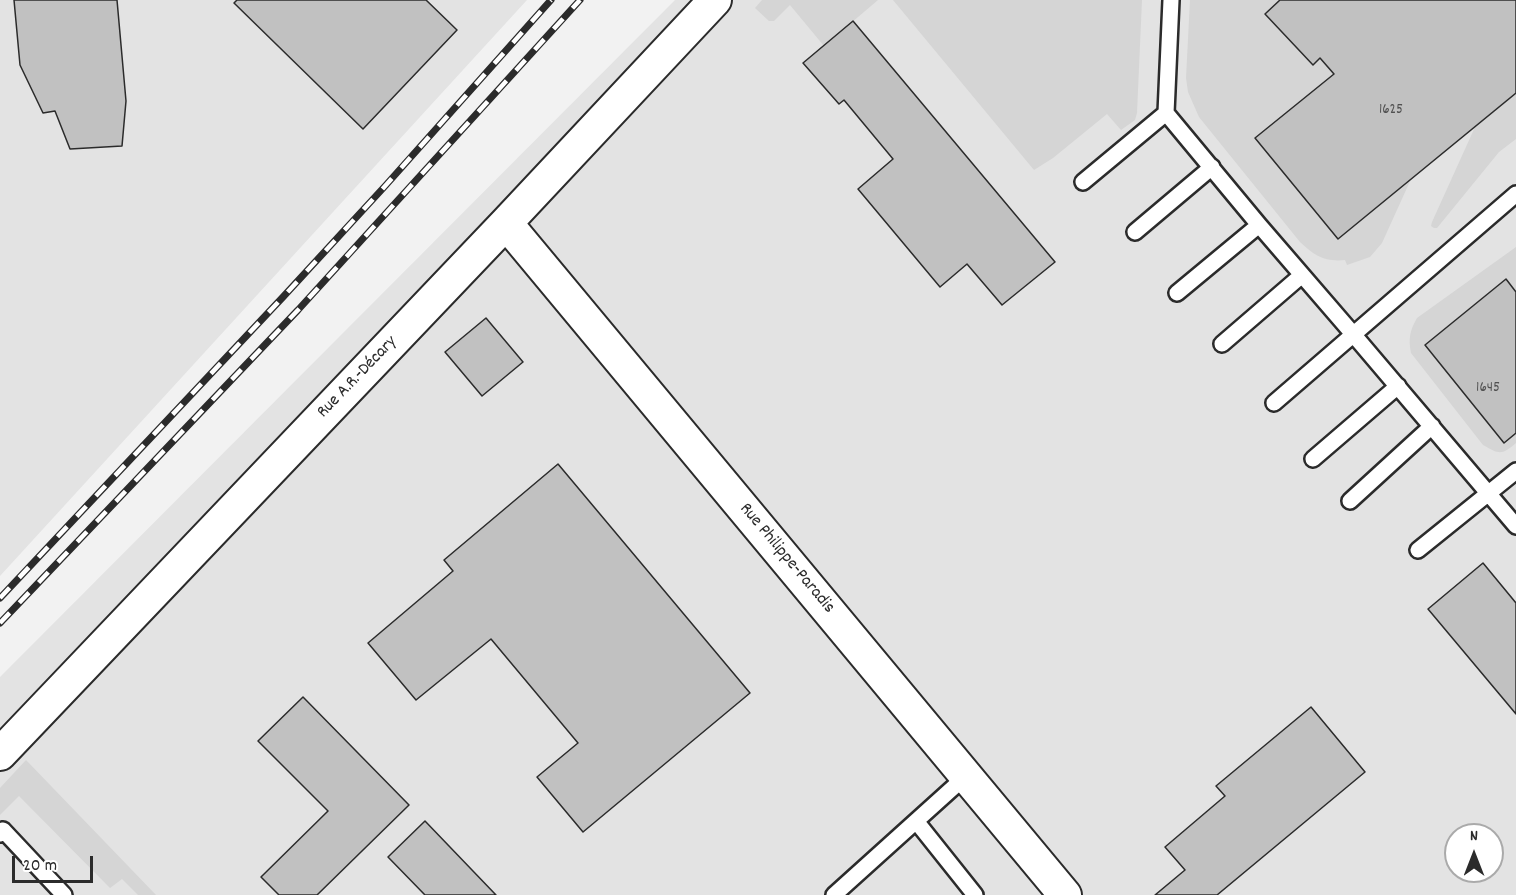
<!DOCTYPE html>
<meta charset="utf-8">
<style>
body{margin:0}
#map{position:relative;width:1516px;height:895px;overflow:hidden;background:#f2f2f2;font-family:Dekko,sans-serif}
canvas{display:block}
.north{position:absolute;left:1444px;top:823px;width:60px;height:60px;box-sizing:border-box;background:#fff;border:2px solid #aaa;border-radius:50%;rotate:0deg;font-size:16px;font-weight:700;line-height:24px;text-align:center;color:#2b2b2b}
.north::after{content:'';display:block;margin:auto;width:21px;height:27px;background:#2b2b2b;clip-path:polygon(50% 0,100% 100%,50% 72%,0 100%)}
.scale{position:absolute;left:12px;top:856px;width:81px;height:27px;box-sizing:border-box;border:3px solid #2b2b2b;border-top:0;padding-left:8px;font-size:18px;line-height:21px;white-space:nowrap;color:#2b2b2b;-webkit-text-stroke:4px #fff;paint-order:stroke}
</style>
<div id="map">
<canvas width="1516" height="895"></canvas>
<div class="north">N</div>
<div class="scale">20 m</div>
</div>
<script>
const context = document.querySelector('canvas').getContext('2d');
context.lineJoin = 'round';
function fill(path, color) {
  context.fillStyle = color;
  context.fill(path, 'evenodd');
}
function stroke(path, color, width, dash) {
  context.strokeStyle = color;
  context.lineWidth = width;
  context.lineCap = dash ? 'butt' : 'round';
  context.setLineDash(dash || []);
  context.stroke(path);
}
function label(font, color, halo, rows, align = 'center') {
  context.font = font + ' Dekko,sans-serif';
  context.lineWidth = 6;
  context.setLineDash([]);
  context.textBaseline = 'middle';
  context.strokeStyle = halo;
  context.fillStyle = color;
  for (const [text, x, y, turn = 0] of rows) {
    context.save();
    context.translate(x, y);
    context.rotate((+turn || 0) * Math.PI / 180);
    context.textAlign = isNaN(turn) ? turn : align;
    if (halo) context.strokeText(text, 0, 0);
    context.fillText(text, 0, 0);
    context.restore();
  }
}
const built = new Path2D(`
 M0,0H527L0,576Z
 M675,0H1516V895H0V677ZM1456,835H1492V871H1456Z`);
const green = new Path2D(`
 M762,0H878L824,46L790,5L774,21H769L755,8Z
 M893,0H1142L1137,113L1135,120L1121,130L1107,114L1053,158L1034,170Z
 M1190,0H1280L1265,14L1313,65L1320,58L1334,74L1256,138L1338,239L1411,179L1382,243L1370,257L1347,265L1345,260C1324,262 1315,256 1300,242L1199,117L1188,92L1186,78Z
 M1516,94V139L1499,152L1437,228H1434L1431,226L1432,222L1475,127Z
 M1516,247V292L1506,280L1426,345L1503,442L1516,433V443C1501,456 1499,454 1483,445L1411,353C1408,339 1410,330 1417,318Z
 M26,760L156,895H138L122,879L110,888L19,796L0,815V788Z`);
const building = new Path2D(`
 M14,0H117L126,101L122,146L70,149L55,111L43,113L20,65Z
 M237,0H426L457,30L363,129L234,3Z
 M1280,0H1516V93L1338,239L1255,138L1334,74L1320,58L1313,65L1265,14Z
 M853,21L1055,262L1002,305L967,264L940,287L858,189L893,159L844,100L839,104L803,63Z
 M1506,279L1516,292V433L1504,443L1425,345Z
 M486,318L523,362L482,396L445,352Z
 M558,464L750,693L583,832L537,777L578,743L491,639L416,700L368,643L453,571L444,560Z
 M1483,563L1516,603V714L1428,609Z
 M303,697L409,805L317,895H279L261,877L328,811L258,741Z
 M1311,707L1365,772L1217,895H1155L1185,870L1165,847L1225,796L1216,786Z
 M425,821L496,895H425L388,857Z`);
const lane = new Path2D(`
 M1171,0L1166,113L1259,225L1353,334L1516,526
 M1083,182L1166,113
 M1135,232L1212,167
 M1177,293L1259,225
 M1222,344L1302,275
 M1274,403L1516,194
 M1313,459L1398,386
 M1350,501L1432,426
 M1418,550L1516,471
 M916,821L975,895
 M0,834L3,830L64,895
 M834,895L966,776`);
const street = new Path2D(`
 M506,223L1065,895
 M0,754L506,223L715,0`);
const rail = new Path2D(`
 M0,598L283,297L386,185L551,0
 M0,623L298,310L580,0`);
const numberNames = [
 ["1625",1391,111],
 ["1645",1488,389]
];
const streetNames = [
 ["Rue A.R.-Décary",358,378,-46],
 ["Rue Philippe-Paradis",786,559,50]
];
fill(built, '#e3e3e3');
fill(green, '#d5d5d5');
fill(building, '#c1c1c1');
stroke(building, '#2b2b2b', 1.5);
stroke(lane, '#2b2b2b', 20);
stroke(street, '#2b2b2b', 36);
stroke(lane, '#fff', 15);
stroke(street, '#fff', 32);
stroke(rail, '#2b2b2b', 7);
stroke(rail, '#fff', 4.5, [14]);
label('15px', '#505050', null, numberNames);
label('18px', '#2b2b2b', '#fff', streetNames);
</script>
